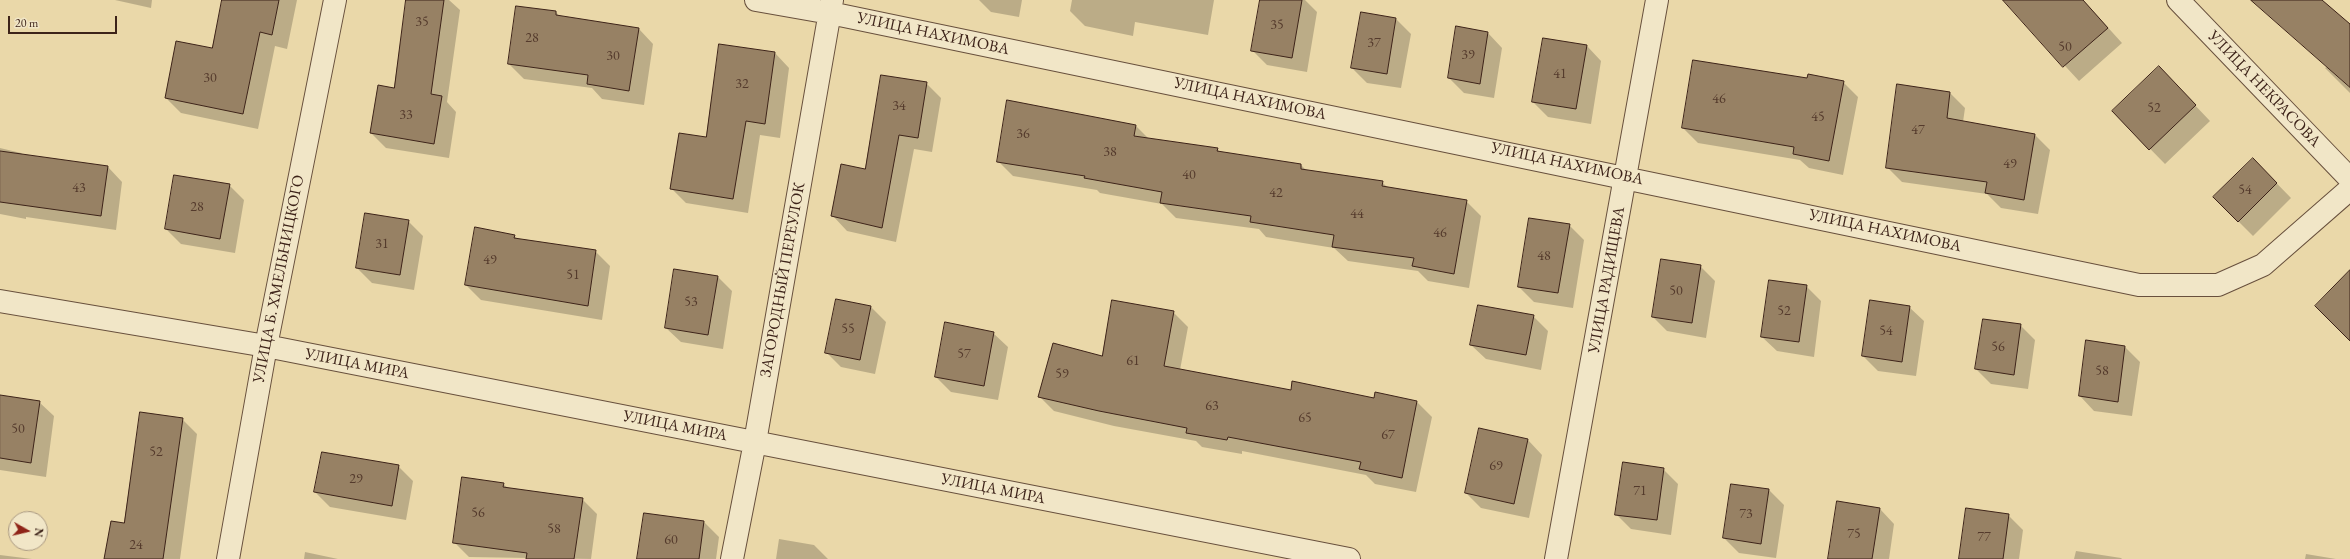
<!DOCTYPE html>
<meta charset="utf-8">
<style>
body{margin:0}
#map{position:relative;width:2350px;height:559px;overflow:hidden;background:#ead8a9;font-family:"EB Garamond",serif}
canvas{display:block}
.north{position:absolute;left:8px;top:511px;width:40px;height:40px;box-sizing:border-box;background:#f1e6c7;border:1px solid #a99881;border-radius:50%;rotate:98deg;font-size:11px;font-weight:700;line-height:16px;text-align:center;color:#3d2319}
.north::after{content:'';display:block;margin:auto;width:14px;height:18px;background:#8f2418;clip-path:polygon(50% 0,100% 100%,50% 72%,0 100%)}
.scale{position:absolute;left:8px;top:16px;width:109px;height:18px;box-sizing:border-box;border:2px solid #3d2319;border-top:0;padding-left:5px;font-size:12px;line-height:14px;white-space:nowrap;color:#3d2319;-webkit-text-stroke:3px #f1e6c7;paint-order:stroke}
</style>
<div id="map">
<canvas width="2350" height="559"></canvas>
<div class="north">N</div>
<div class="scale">20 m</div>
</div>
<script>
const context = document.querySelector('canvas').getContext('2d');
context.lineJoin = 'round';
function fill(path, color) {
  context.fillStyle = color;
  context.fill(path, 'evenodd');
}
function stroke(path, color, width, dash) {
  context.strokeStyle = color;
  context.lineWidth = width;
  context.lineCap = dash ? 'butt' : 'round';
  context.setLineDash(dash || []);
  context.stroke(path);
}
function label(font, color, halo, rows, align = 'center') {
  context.font = font + ' "EB Garamond",serif';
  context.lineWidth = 3;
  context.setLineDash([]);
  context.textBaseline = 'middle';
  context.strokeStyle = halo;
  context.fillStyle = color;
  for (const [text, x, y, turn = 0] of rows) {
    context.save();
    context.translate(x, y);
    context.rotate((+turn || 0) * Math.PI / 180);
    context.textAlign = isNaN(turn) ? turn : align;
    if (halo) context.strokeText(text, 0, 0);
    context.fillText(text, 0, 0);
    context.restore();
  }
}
const shadow = new Path2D(`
 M115,0H152L151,8Z
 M223,0H297L287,49L275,46L258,129L181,113L166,98L212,49Z
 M407,0H449L460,10L447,102L456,112L449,158L386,148L371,133L394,89Z
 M979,0H1022L1019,17L991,12Z
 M1072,0H1214L1208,35L1135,22L1133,36L1085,26L1070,11Z
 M1261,0H1305L1317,12L1307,72L1267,65L1252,50Z
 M2009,0H2083L2122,43L2079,81L2006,2Z
 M2271,0H2321L2350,26V93L2325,68L2327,67L2263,9Z
 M517,7L556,12L560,17L639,29L653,44L644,105L602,99L592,88L524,79L509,64Z
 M1361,13L1396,19L1411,34L1401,88L1367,83L1352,68Z
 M1488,33L1502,48L1494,98L1464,93L1449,78Z
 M1587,46L1601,61L1591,124L1548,117L1533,102Z
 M775,53L789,68L780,138L760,135L748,213L686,203L671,188L707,138Z
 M1808,79L1843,82L1858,97L1843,175L1809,168L1800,160L1698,143L1683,128Z
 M2173,82L2210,121L2165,164L2113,111Z
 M926,83L941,98L932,152L914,149L896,242L847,231L833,216Z
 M1950,93L1965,108L1963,122L2035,135L2050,150L2038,214L2001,208L1987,194L1902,182L1887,167Z
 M1007,101L1136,126L1149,139L1217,149L1221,153L1301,165L1307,171L1382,182L1388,188L1466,201L1481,216L1469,288L1428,281L1418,271L1348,261L1334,248L1266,237L1259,229L1176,218L1162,204L1100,193L1097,190L1013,176L998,161Z
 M0,148L21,153L24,156L108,167L122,182L116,230L26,217V219L0,214Z
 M2253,159L2291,198L2253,236L2214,197Z
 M229,185L244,200L235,253L181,244L166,229Z
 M408,221L423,236L414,290L372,283L357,268Z
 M1569,225L1584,240L1573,308L1534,302L1519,287Z
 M514,236L519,240L595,251L610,266L602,320L481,300L466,285Z
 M1700,266L1715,281L1706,338L1667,331L1653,317Z
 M718,277L732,291L723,349L681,342L666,328Z
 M1806,286L1821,301L1814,357L1777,351L1762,337Z
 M837,300L871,307L886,322L875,374L841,367L826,352Z
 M1909,307L1924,321L1916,376L1878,371L1863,356Z
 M1173,312L1188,327L1180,370L1291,391L1417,402L1432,417L1416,492L1375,484L1366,475L1242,451V454L1202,447L1196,441L1114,426L1054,411L1039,396Z
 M1533,316L1548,331L1541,370L1486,359L1471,345Z
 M2020,325L2035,340L2028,389L1991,384L1976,369Z
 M993,333L1008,347L998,400L951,392L936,377Z
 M2125,347L2140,362L2132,416L2094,411L2080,396Z
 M0,396L39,402L54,416L46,477L0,470Z
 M182,419L197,434L180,559H105Z
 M1528,440L1542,455L1529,518L1481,508L1466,493Z
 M398,466L413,481L406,520L330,507L315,492Z
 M1663,469L1678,484L1671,535L1631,529L1616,514Z
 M503,484L508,488L582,499L597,514L591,559L469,557L454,542Z
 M1769,490L1784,505L1776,558L1739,553L1724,538Z
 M1880,509L1894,524L1889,559H1829Z
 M2008,515L2023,530L2019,559H1960Z
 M704,522L719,537L716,559H638Z
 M779,539L814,545L828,559H776Z
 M2076,551L2121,558L2122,559H2074Z
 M305,552L338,559H304Z
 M2306,554L2336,559H2305Z
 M0,555L32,559H0Z`);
const building = new Path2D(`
 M222,0H279L272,35L260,32L243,114L165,98L176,41L212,48Z
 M406,0H444L431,94L442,96L434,144L370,133L378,85L394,88Z
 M1260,0H1302L1292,58L1251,51Z
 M2003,0H2083L2108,28L2063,67Z
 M2251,0H2322L2350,24V87Z
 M516,6L556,11V15L639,28L629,91L587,84L588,75L508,64Z
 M1361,12L1396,18L1387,74L1351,68Z
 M1456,26L1488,32L1480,84L1448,78Z
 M1543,38L1587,45L1576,109L1532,102Z
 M719,44L775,52L765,124L746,121L733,199L670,189L679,133L706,137Z
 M1693,60L1807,78L1808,74L1844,81L1829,161L1793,154L1794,147L1682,128Z
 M2159,66L2196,105L2149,150L2112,111Z
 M881,75L927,82L918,138L899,135L882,228L831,216L841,164L865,169Z
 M1897,84L1950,92L1947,118L2035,134L2024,200L1985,193L1987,182L1886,168Z
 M1007,100L1136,125L1134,136L1218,148L1217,151L1301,164V169L1383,181L1382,186L1467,200L1454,274L1412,266L1414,258L1332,247L1334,235L1250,222L1251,216L1160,203L1162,192L1084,178L1085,176L997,162Z
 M0,151L108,166L101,216L0,202Z
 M2253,158L2277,183L2238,222L2213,197Z
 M174,175L230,184L220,239L165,229Z
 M365,213L409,220L400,275L356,268Z
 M1529,218L1570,224L1558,293L1518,287Z
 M475,227L515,235L514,238L596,250L588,306L465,285Z
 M1661,259L1701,265L1692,323L1652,317Z
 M674,269L718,276L708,335L665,328Z
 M2350,270V341L2315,306Z
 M1769,280L1807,285L1799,342L1761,337Z
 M836,299L871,306L860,360L825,353Z
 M1112,300L1174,311L1164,366L1291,390L1292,381L1374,398L1375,392L1417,401L1402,478L1359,469L1361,462L1228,437L1227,440L1186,433L1187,428L1099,411L1038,397L1053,343L1102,356Z
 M1870,300L1910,306L1902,362L1862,356Z
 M1478,305L1534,315L1526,355L1470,345Z
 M1983,319L2021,324L2014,375L1975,369Z
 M945,322L994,332L984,386L935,377Z
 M2086,340L2125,346L2118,402L2079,396Z
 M0,395L40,401L31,463L0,458Z
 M140,412L183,418L163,559H104L111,521L124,523Z
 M1479,428L1528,439L1514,504L1465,493Z
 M322,452L399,465L392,506L314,492Z
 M1623,462L1664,468L1657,520L1615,515Z
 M462,477L504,483L503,487L583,498L574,559H526L527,553L453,543Z
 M1731,484L1769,489L1761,544L1723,538Z
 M1837,501L1880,508L1872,559H1828Z
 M1966,508L2009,514L2003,559H1959Z
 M644,513L704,521L699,559H637Z`);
const minor = new Path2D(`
 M756,0L830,13L2139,285H2218L2263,265L2350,189
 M2178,0L2350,179
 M0,301L266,346L1349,559
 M228,559L266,346L335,0
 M732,559L755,442L832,0
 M1556,559L1657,0`);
const numberNames = [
 ["35",422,22],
 ["35",1277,25],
 ["28",532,38],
 ["37",1374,43],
 ["50",2065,47],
 ["39",1468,55],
 ["30",613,56],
 ["41",1560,74],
 ["30",210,78],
 ["32",742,84],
 ["46",1719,99],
 ["34",899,106],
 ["52",2154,108],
 ["33",406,115],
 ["45",1818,117],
 ["47",1918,130],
 ["36",1023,134],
 ["38",1110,152],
 ["49",2010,164],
 ["40",1189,175],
 ["43",79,188],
 ["54",2245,190],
 ["42",1276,193],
 ["28",197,207],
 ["44",1357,214],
 ["46",1440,233],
 ["31",382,244],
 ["48",1544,256],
 ["49",490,260],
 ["51",573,275],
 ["50",1676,291],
 ["53",691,302],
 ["52",1784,311],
 ["55",848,329],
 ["54",1886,331],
 ["56",1998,347],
 ["57",964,354],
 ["61",1133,361],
 ["58",2102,371],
 ["59",1062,374],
 ["63",1212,406],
 ["65",1305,418],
 ["50",18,429],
 ["67",1388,435],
 ["52",156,452],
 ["69",1496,466],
 ["29",356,479],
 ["71",1640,491],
 ["56",478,513],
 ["73",1746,514],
 ["58",554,529],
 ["75",1854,534],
 ["77",1984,537],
 ["60",671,540],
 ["24",136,545]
];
const streetNames = [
 ["УЛИЦА НАХИМОВА",933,34,12],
 ["УЛИЦА НЕКРАСОВА",2264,89,46],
 ["УЛИЦА НАХИМОВА",1250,99,12],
 ["УЛИЦА НАХИМОВА",1567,164,12],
 ["УЛИЦА НАХИМОВА",1885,231,12],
 ["УЛИЦА Б. ХМЕЛЬНИЦКОГО",279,279,-79],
 ["ЗАГОРОДНЫЙ ПЕРЕУЛОК",783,280,-80],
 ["УЛИЦА РАДИЩЕВА",1607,280,-80],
 ["УЛИЦА МИРА",357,364,11],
 ["УЛИЦА МИРА",675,426,11],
 ["УЛИЦА МИРА",993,489,11]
];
fill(shadow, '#0003');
fill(building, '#978164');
stroke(building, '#3d2319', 1);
stroke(minor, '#68503d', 24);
stroke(minor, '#f1e6c7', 22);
label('14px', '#543a2c', null, numberNames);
label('16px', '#3d2319', '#f1e6c7', streetNames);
</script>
